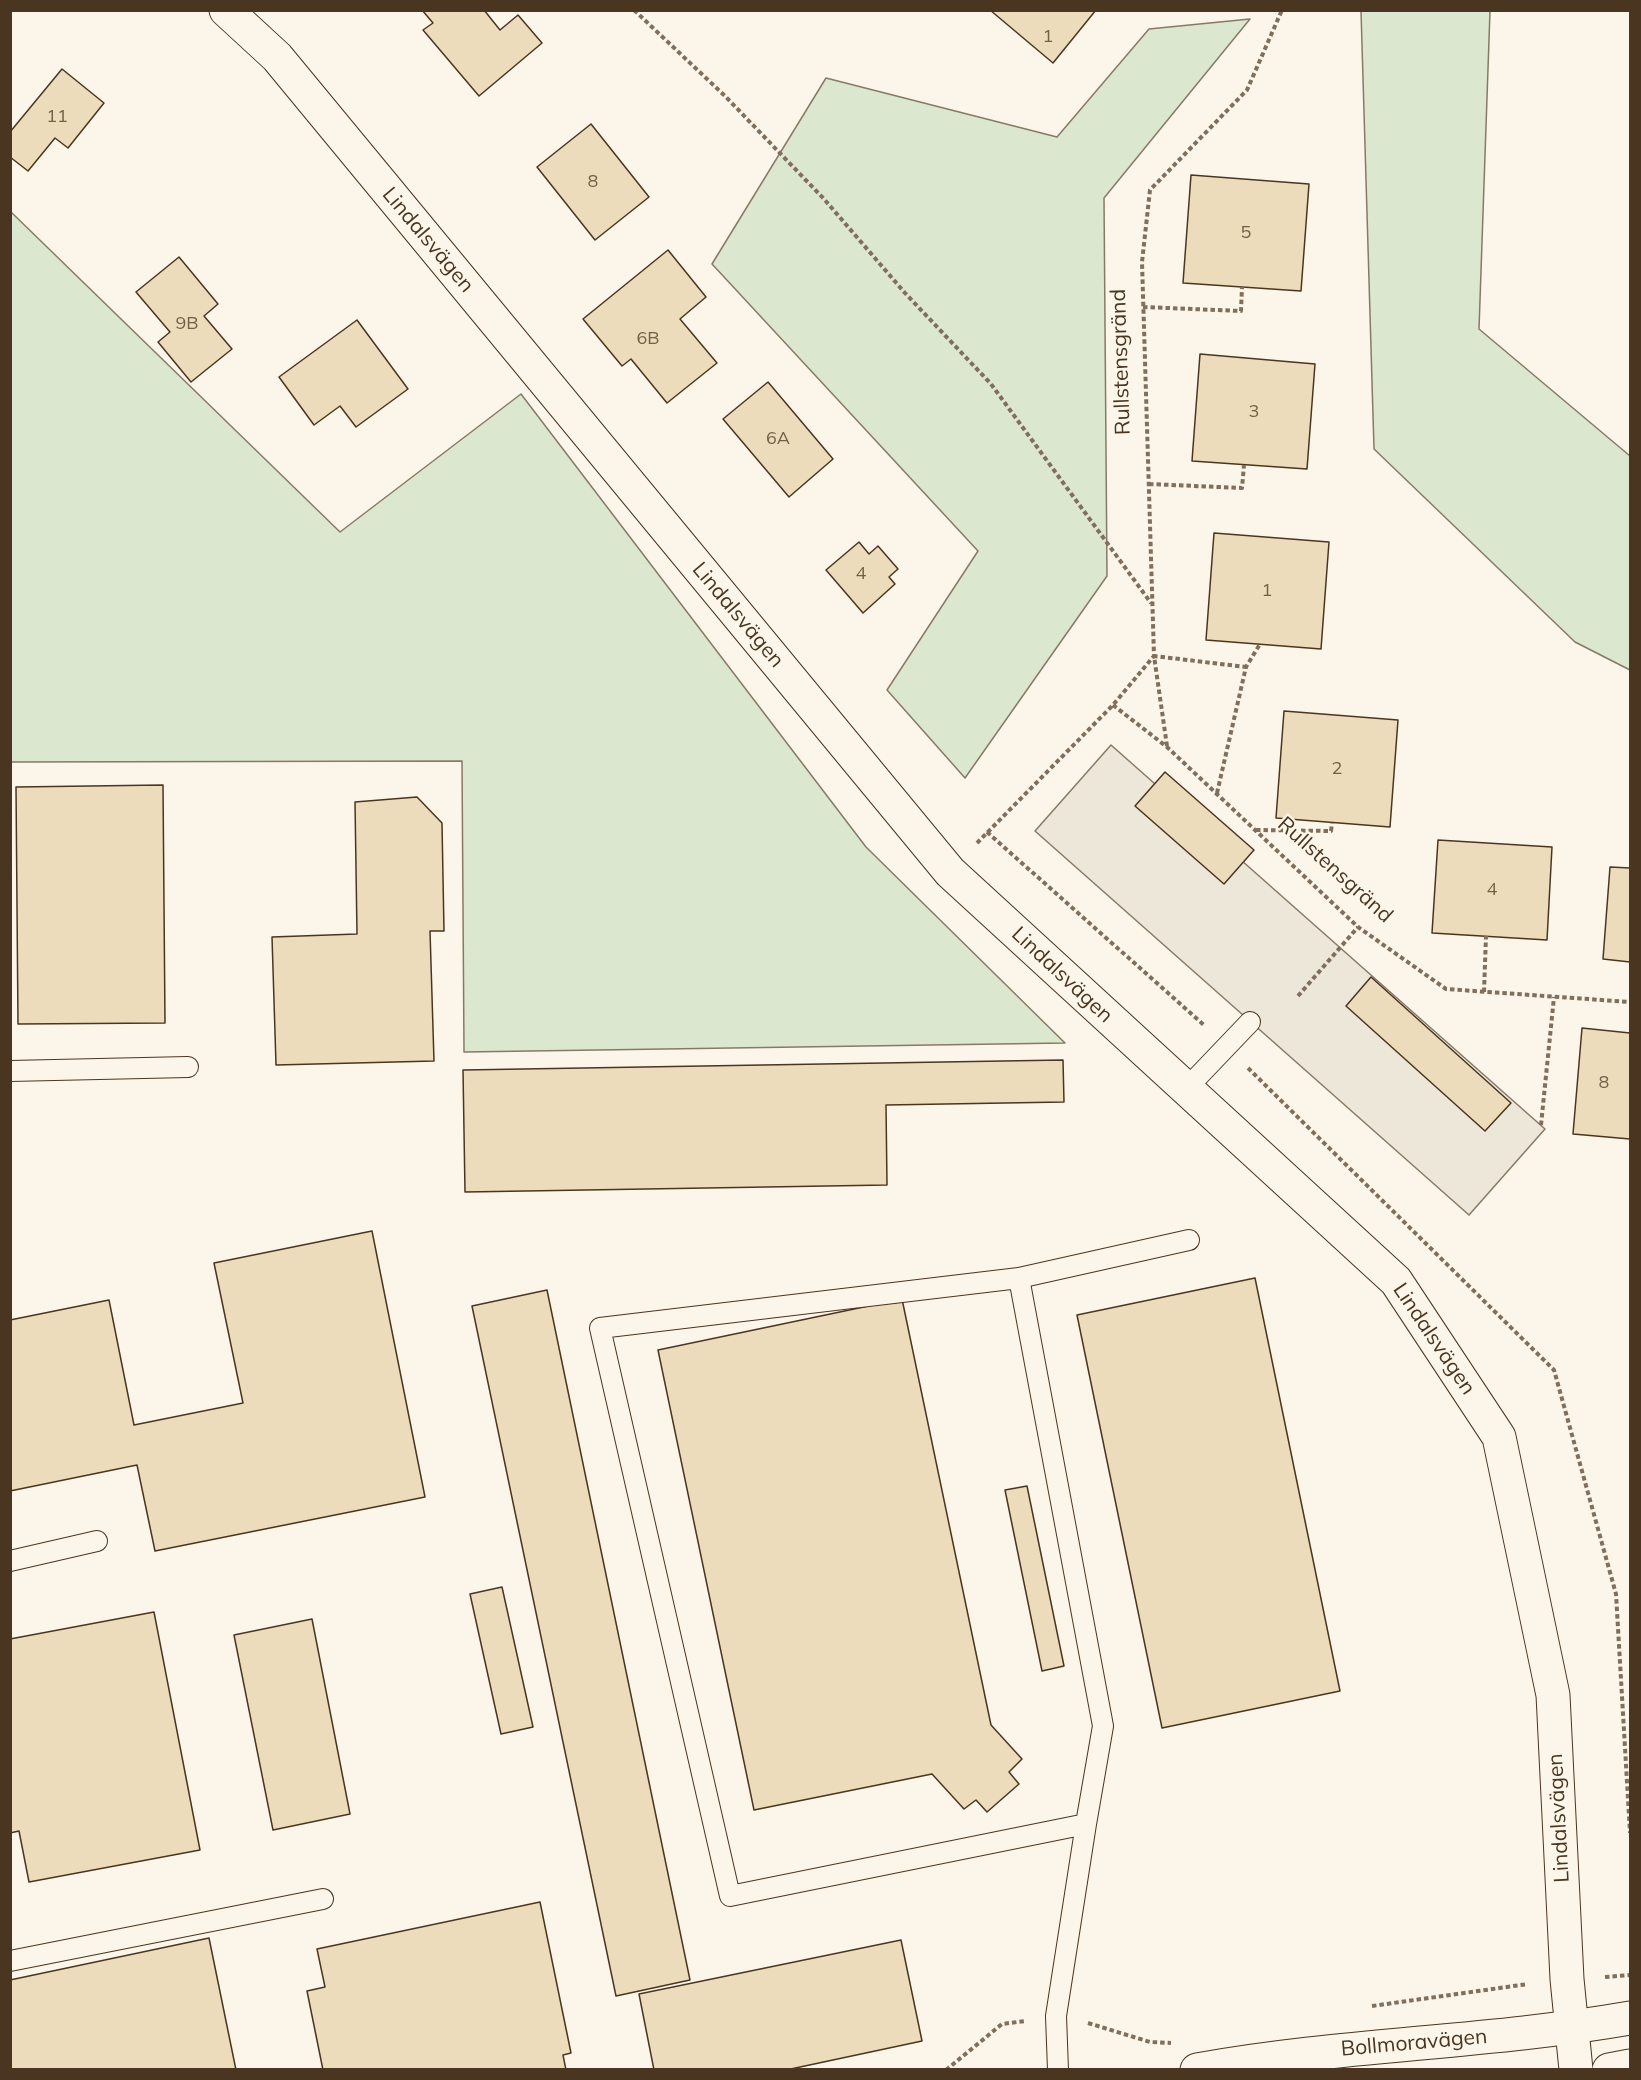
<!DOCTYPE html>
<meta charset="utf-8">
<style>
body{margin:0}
#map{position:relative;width:1641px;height:2080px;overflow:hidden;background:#fbf6e9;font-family:Mulish,sans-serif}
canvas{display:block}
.frame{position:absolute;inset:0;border:12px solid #4a3520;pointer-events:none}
</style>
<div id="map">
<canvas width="1641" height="2080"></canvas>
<div class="frame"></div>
</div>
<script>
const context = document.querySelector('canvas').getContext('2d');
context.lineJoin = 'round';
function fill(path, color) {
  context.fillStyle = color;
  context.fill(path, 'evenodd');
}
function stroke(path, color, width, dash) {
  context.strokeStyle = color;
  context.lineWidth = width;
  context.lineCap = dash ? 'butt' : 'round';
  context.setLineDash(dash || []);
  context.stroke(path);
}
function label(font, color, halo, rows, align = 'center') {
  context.font = font + ' Mulish,sans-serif';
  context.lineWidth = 4.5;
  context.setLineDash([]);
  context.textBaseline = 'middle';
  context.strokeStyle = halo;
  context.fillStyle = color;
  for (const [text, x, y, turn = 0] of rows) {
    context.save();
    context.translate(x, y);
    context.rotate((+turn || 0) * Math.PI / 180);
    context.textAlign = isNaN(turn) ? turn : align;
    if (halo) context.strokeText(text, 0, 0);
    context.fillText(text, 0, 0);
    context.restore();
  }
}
const green = new Path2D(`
 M1361,11H1490L1479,329L1630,456V670L1575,642L1374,449Z
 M1250,19L1104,198L1107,576L965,778L887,690L978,551L712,264L826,78L1057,137L1149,29Z
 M11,212L340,532L521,394L866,847L1065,1043L464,1052L462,761L11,762Z`);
const parking = new Path2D(`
 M1111,745L1545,1129L1469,1215L1035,831Z`);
const building = new Path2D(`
 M422,10H484L500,30L518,15L542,43L479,96L423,30L433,23Z
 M990,10H1096L1053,63Z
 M62,69L104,103L68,148L55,138L28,171L10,157V132Z
 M591,124L649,197L595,240L537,167Z
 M1191,175L1309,184L1301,291L1183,283Z
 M668,250L706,297L680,319L717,363L667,403L631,359L622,366L583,319Z
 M179,257L218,304L204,316L232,349L191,382L158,342L170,332L136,292Z
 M357,320L408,389L356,427L340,406L314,425L279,377Z
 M1200,354L1315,364L1307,469L1192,461Z
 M768,382L833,459L789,497L723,419Z
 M1214,533L1329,542L1321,649L1206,640Z
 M859,542L869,554L878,546L898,569L889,577L895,584L863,613L826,570Z
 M1284,711L1398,720L1390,827L1276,818Z
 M1165,772L1254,850L1224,884L1135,806Z
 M163,785L165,1023L18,1024L16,787Z
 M417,797L442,823L444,931H430L434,1061L276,1065L272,937L357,934L355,802Z
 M1438,840L1552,847L1547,940L1432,933Z
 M1610,867L1630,868V962L1603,959Z
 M1371,977L1511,1103L1485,1131L1346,1006Z
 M1582,1028L1630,1033V1139L1573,1134Z
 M1063,1060L1064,1102L886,1105L887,1185L465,1192L463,1070Z
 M372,1231L425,1497L155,1551L137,1465L10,1491V1320L109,1300L134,1425L243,1403L214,1263Z
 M1255,1278L1340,1691L1162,1728L1077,1315Z
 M547,1290L690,1980L616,1996L472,1306Z
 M902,1299L991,1725L1022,1759L1009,1772L1019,1784L987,1812L976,1800L964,1809L932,1774L754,1810L658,1350Z
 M1027,1486L1064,1666L1042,1671L1005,1490Z
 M502,1587L533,1727L501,1734L470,1594Z
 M154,1612L200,1850L29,1882L19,1831L10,1833V1639Z
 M312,1619L350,1814L273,1830L234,1635Z
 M540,1902L571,2053L563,2055L566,2070H323L307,1991L325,1987L317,1949Z
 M209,1938L236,2070H10V1980Z
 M901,1940L922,2041L786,2070H654L639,1994Z`);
const path = new Path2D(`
 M634,10L725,96L824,199L905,293L991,384L1151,603
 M1143,307L1241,311L1242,287
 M1149,484L1242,488L1244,465
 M1113,705L1167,747L1358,927L1446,989L1630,1002
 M1167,746L1154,656L1246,667
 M1217,793L1246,667L1260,644
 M1256,830L1331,831L1332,823
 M987,832L1204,1025
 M977,843L1113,705L1154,656L1142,262L1150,190L1247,90L1282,10
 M1484,992L1486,936
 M1298,996L1358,927
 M1248,1068L1554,1370L1616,1594L1630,1833
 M1541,1125L1554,997
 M1605,1977L1630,1975
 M1372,2006L1528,1984
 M1088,2023L1150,2042L1171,2043
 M946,2070L1002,2024L1025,2021`);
const lane = new Path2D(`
 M10,1071L188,1067
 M1186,1089L1250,1022
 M1019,1278L1103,1726L1086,1824L1056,2016L1058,2070
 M10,1561L97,1541
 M1086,1824L730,1896L600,1328L1019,1278L1189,1240
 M10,1961L323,1899`);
const street = new Path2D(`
 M226,10L277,57L950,872L1396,1281L1499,1437L1553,1695L1567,1979L1576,2070`);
const secondary = new Path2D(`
 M1197,2070C1340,2044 1487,2043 1630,2018
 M1609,2070L1630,2066`);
const numberNames = [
 ["1",1048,37],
 ["11",57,117],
 ["8",593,182],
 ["5",1246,233],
 ["9B",187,324],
 ["6B",648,339],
 ["3",1254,412],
 ["6A",778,439],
 ["4",861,574],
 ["1",1267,591],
 ["2",1337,769],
 ["4",1492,890],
 ["8",1604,1083]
];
const streetNames = [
 ["Lindalsvägen",428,240,50],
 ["Rullstensgränd",1121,362,-92],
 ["Lindalsvägen",738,615,50],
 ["Rullstensgränd",1335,870,42],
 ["Lindalsvägen",1062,975,43],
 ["Lindalsvägen",1434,1339,56],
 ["Lindalsvägen",1559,1818,-93],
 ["Bollmoravägen",1414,2043,-5]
];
fill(green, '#dce7d0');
stroke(green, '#887966', 1.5);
fill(parking, '#ede7d9');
stroke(parking, '#887966', 1.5);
fill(building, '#ecdcbc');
stroke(building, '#4a3520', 1.5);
stroke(lane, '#4a3520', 22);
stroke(street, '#4a3520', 35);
stroke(secondary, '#4a3520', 35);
stroke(path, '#7f6f5c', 4, [4.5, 3]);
stroke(lane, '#fbf6e9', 20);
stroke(street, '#fbf6e9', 33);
stroke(secondary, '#fbf6e9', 33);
label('18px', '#725f47', null, numberNames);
label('21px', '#4a3520', '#fbf6e9', streetNames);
</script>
